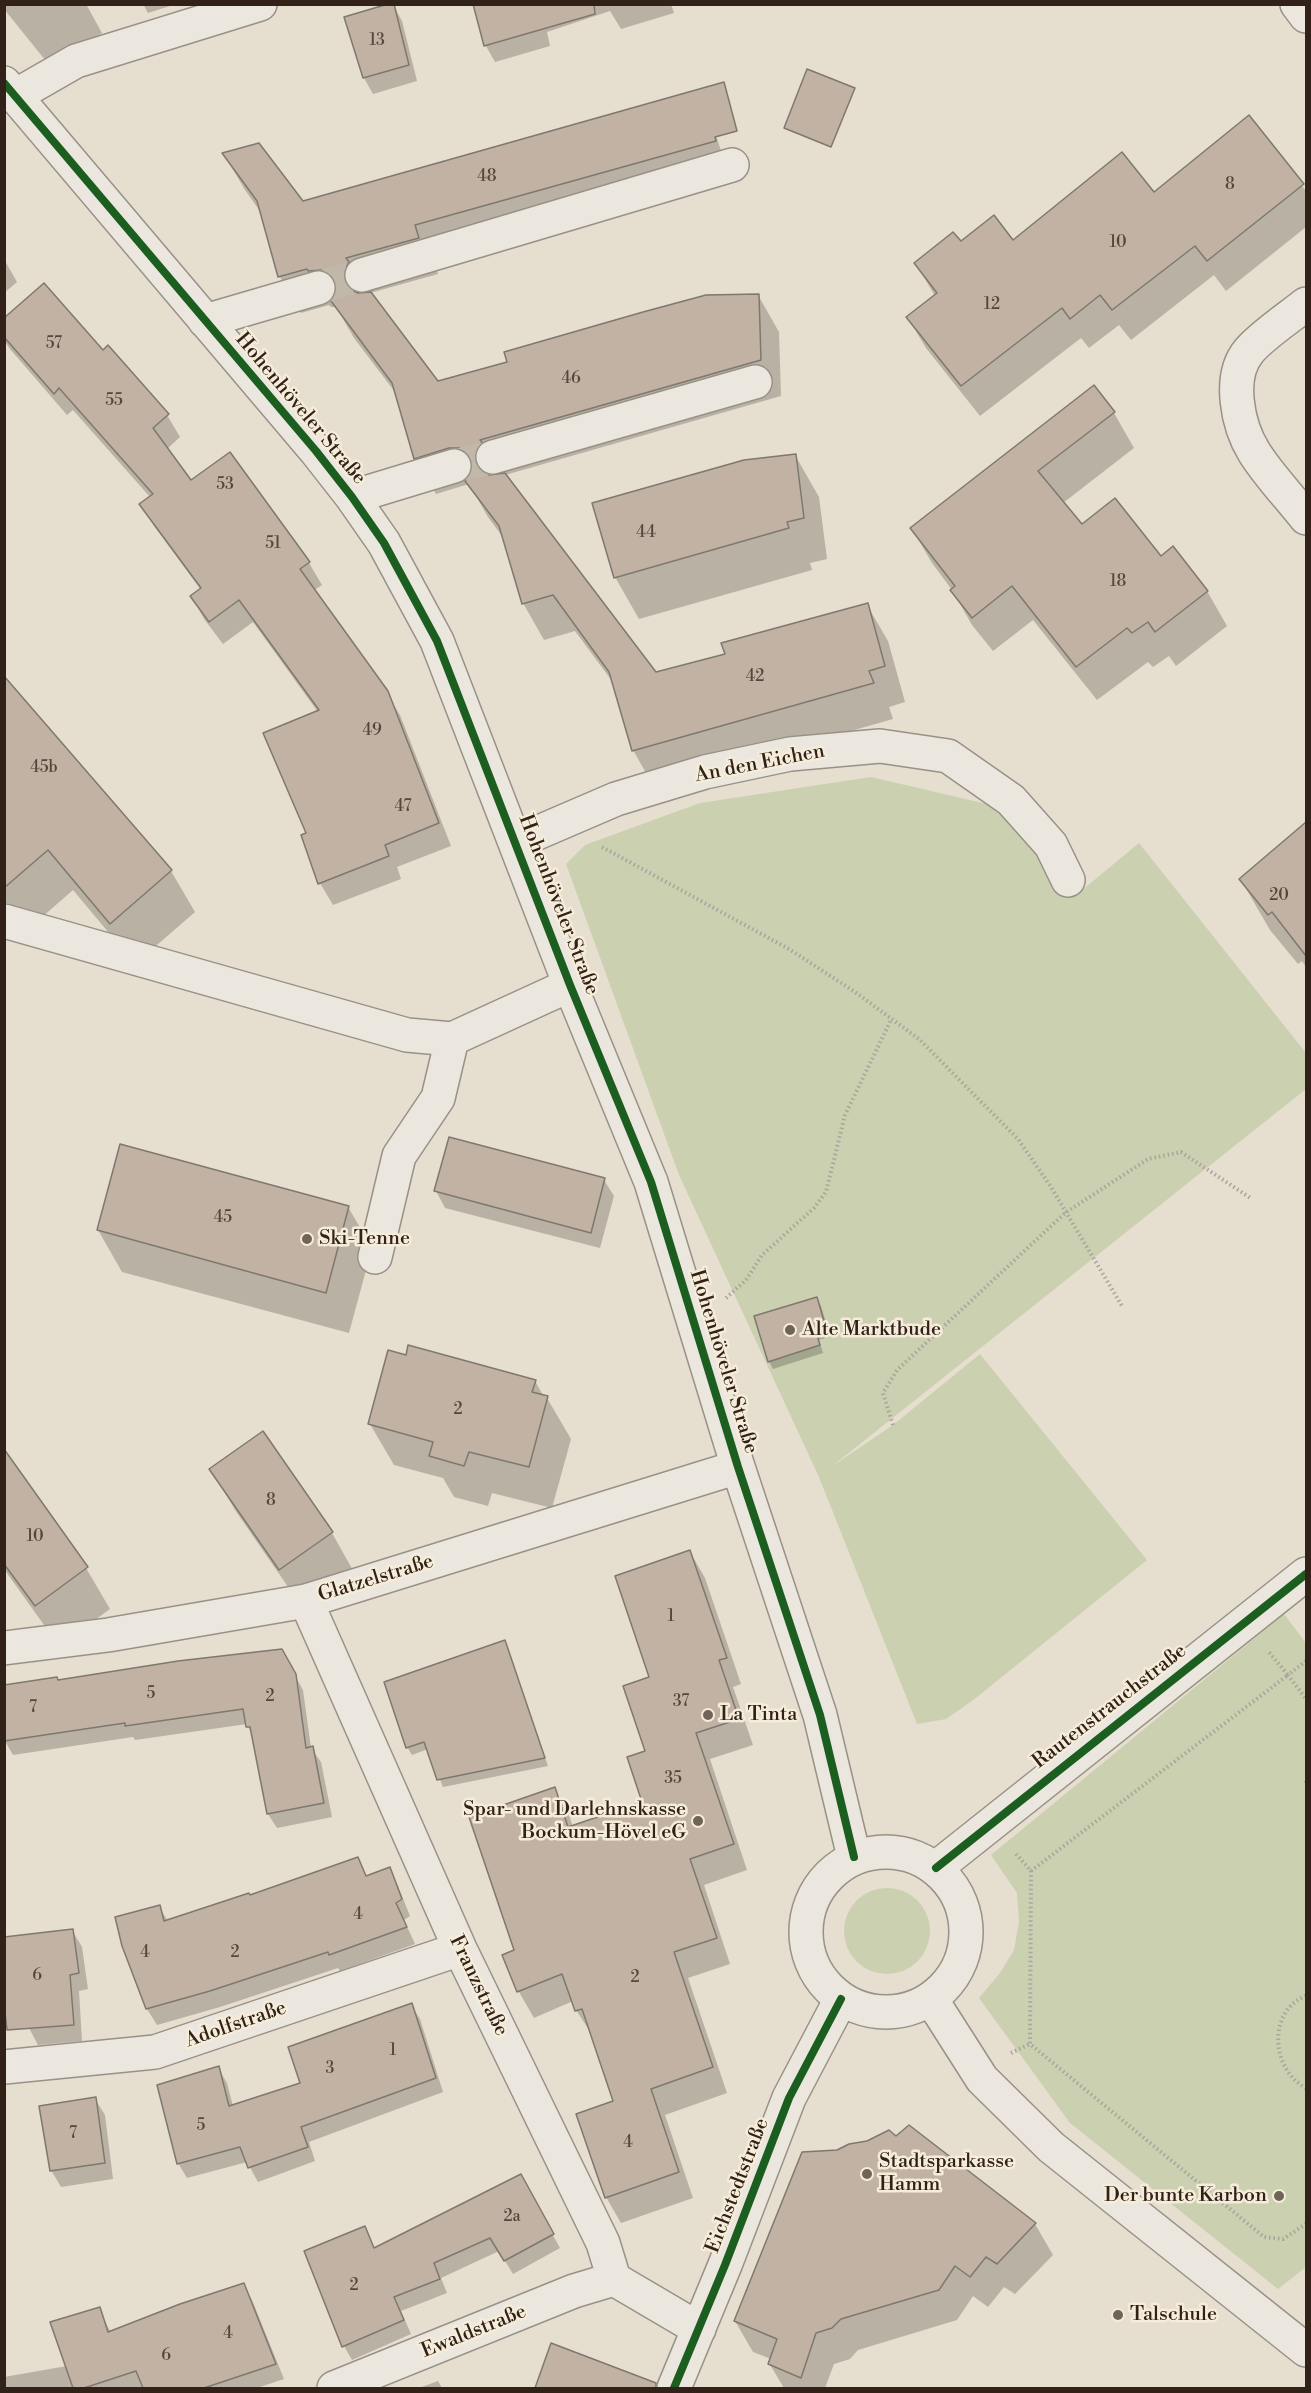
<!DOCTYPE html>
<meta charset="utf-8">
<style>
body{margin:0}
#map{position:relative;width:1311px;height:2393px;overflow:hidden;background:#e6dece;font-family:"Libre Bodoni",serif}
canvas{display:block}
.frame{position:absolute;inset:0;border:6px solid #312119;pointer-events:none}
</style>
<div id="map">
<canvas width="1311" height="2393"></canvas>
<div class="frame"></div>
</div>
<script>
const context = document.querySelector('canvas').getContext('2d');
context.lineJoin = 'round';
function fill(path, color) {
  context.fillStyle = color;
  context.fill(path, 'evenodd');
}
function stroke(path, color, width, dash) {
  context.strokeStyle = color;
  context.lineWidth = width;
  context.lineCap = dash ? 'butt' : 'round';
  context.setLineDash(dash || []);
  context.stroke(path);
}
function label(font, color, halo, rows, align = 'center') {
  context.font = font + ' "Libre Bodoni",serif';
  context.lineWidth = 5;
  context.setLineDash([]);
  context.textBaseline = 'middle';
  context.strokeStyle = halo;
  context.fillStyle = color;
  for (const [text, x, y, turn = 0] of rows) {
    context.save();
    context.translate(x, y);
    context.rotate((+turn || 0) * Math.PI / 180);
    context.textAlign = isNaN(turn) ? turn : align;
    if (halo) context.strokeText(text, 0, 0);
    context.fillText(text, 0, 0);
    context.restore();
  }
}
const green = new Path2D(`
 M871,777L1004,808L1041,853L1054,884L1062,896H1075L1139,843L1306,1053V1089L831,1467L893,1425L980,1354L1147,1560L972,1701L946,1719L917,1724L819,1477L679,1175L566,864L585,845L700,803Z
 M1284,1614L1306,1643V2267L1278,2289L1070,2123L979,1998L1000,1973L1014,1950L1019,1922L1017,1893L991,1855Z
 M844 1931a43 43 0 1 1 86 0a43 43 0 1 1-86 0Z`);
const shadow = new Path2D(`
 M4,4H86L102,33L54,71L4,9Z
 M143,4H176L148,13Z
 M475,4H671L674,13L621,29L610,11L547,32L550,46L495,62L486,46Z
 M393,5L402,21L417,81L373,94L364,78Z
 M1249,117L1306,191V227L1226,291L1214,275L1131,340L1119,325L1089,348L1081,338L980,416L926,348L908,318L935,296L916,264L961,243L1013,242L1154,194Z
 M714,129L730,179L434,261L438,274L370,293L437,383L758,295L779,332L781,396L505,475L655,674L727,655L867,605L888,641L905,702L889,707L893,719L654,787L633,750L615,685L575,631L544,640L523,603L505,540L488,517L469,484L436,494L415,458L398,396L354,338L336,307H331L329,305L301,313L280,277L262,214L245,190L224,154L303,203Z
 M4,259L17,282L4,293Z
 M4,320L103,352L167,415L180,437L167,449L191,482L309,563L322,585L313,591L386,692L400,715L451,846L397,867L401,879L333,905L320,883L308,834L318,712L253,622L223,644L204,619L192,597L201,590L154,526L141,504L150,497L73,410L67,415L10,349L4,340Z
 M1094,387L1114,413L1134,448L1063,503L1082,526L1207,591L1227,626L1176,666L1169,656L1153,667L1148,662L1097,700L1033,620L993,651L972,625L952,590L932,563L912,529Z
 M795,455L819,497L827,559L810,563L812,570L639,619L615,577Z
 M4,678L171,871L195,912L135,964L73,890L41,918L4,902Z
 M1306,826V967L1302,961L1298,964L1270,930L1241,880Z
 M604,1180L614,1196L600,1248L445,1208L436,1191Z
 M348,1207L372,1248L349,1333L122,1272L98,1230Z
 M817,1299L821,1306L830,1336L819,1340L823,1353L773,1369L769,1361Z
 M535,1381L544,1397L547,1398L571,1439L552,1508L492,1493L488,1506L454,1497L443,1478L394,1465L370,1424Z
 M263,1433L332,1533L355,1574L304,1610L235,1510L211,1469Z
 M4,1453L86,1568L110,1609L59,1646L4,1569Z
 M690,1552L705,1578L741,1684L733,1687L753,1745L710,1759L747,1870L704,1885L730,1964L688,1978L727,2093L665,2115L693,2198L621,2223L606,2197L615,2102L593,2036L576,2010L573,2001L534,2018L519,1992L504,1956L516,1951L554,1789L569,1815L573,1827L644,1802L651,1677Z
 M504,1642L548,1766L443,1787L428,1749L412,1755L407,1747Z
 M281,1650L303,1690L311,1748L321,1762L332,1817L277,1828L268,1814L254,1738L247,1724L135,1740L133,1737L13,1755L5,1741L58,1681Z
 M357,1858L367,1877L389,1869L398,1886L410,1916L404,1920L415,1944L340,1971L338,1968L220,2007L157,2025L147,2009L124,1945L159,1907L168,1921L249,1896Z
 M72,1930L82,1947L88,1989L79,1991L82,2041L38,2045L29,2028Z
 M411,2005L420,2019L443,2092L309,2142L315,2161L258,2182L247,2162L187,2178L178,2163L218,2068L227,2083L233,2106L302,2084Z
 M95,2099L105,2115L113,2179L61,2187L51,2170Z
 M520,2176L560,2248L513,2274L499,2251L441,2278L447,2293L401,2311L411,2334L352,2360L344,2346L306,2252L365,2228L375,2249Z
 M1035,2224L1053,2255L1015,2294L1004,2287L988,2307L973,2296L957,2320L858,2350L850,2359L834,2364L825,2388H784L769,2363L771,2359L753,2352L735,2321Z
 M243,2285L252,2300L284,2379L257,2388H145L144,2386L138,2388H4V2377L67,2366L99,2309L111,2333Z
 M552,2345L632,2388H537Z
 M438,2381L442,2388H419Z`);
const building = new Path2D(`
 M388,4H394L409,65L363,78L344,17Z
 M473,4H594L595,14L484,46Z
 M807,69L855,88L831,147L784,128Z
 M724,82L737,131L715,137L716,141L415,225L419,238L346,258L349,262L344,271V281L350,289L358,293L371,292L438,381L507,362L504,352L643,312L706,295L759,294L761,360L480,440L482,442L475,452V462L480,471L489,475L505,473L656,672L725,654L721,643L868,603L885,666L869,671L874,683L632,751L609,672L553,595L522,604L499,526L465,481L472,470V461L467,453L459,448H449L414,459L392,383L331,301L336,292V283L331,275L322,270L308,271L307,269L278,277L257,201L222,153L259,143L303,201Z
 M1249,115L1304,184L1207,261L1195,246L1112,310L1100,295L1070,319L1062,308L961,386L906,317L937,293L914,263L953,232L961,241L994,215L1013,240L1122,152L1154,192Z
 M44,283L103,350L108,345L169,414L153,428L191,480L230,452L310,562L300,569L388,691L439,823L385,845L389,856L318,884L301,835L306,833L263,733L319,710L239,600L209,622L190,596L201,588L139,504L153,494L59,388L54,394L4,337V318Z
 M1094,385L1115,412L1038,471L1082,524L1115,498L1161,556L1173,546L1208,591L1155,632L1148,622L1132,633L1127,628L1076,667L1012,586L972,618L950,590L955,586L910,528Z
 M796,454L804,518L787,522L789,528L614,578L592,503L744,460Z
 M4,676L172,870L110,924L48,850L4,888Z
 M1306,822V956L1272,912L1268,915L1239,879Z
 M449,1137L605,1178L591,1233L434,1191Z
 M120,1144L349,1206L326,1293L97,1230Z
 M817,1297L826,1328L816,1332L820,1345L768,1362L754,1316Z
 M408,1345L536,1380L532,1392L548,1396L529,1467L469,1452L464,1466L429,1456L433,1442L368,1424L388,1350L406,1355Z
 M263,1431L333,1532L279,1570L209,1469Z
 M4,1449L88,1567L35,1606L4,1564Z
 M690,1550L727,1658L719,1660L739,1719L696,1733L734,1844L690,1859L717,1938L674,1952L713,2067L651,2089L679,2172L605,2198L576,2114L613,2101L582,2009L575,2011L562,1974L517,1992L502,1955L514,1950L469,1817L555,1787L568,1827L642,1802L627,1757L645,1751L623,1686L649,1677L615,1576Z
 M505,1640L545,1758L437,1780L424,1742L406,1748L384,1682Z
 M282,1649L296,1674L306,1748L313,1746L324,1803L267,1814L250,1727H246L243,1709L125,1726V1723L4,1741V1685L57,1677L58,1680L178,1661Z
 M358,1857L366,1876L390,1867L402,1899L396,1903L407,1927L329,1955L328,1952L210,1991L146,2009L122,1946L115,1917L160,1905L164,1921L249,1893L250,1895Z
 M73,1929L79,1973L70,1975L74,2025L7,2030L4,2005V1937Z
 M412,2003L436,2078L301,2127L308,2147L248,2168L240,2147L177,2164L157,2085L219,2066L229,2106L300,2083L288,2047Z
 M96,2097L105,2163L50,2171L39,2106Z
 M909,2125L1036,2223L997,2264L986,2257L970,2277L955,2266L939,2290L841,2319L832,2328L816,2333L801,2378L768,2364L777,2339L734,2321L802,2152L837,2150L849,2144L867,2141L889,2130L896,2136Z
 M521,2174L554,2234L504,2261L490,2238L434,2263L440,2279L394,2297L404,2320L342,2347L304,2251L365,2226L374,2248Z
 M244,2283L276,2364L204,2388H143L136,2371L84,2388H73L50,2322L100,2307L108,2332L180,2304Z
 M551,2343L656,2383V2388H535Z`);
const minorTunnel = new Path2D(`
 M318,288L362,275
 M454,466L493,457`);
const path = new Path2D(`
 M602,847L789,949L855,992L919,1039L1018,1139L1051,1187L1122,1306
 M726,1298L746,1280L762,1255L814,1208L826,1192L845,1115L891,1020
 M893,1425L883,1393L897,1370L1065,1213L1148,1159L1181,1152L1252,1199
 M1306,1661L1288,1675L1306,1699
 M1306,1781V1784
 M1016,1854L1031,1871L1030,2044L1264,2237L1283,2239L1306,2224
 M1031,1871L1288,1675L1268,1651
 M1306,1996C1268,2010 1270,2069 1306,2088
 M1011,2053L1030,2044`);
const minor = new Path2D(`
 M1297,4L1306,16
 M4,83L316,451L352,497L384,543L437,641L570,985L651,1182L738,1467L820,1715L854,1857
 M15,96L76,61L260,4
 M362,275L732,165
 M1306,304C1291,316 1260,337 1249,351C1227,377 1238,426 1254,452C1269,476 1289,496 1306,518
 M205,321L318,288
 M493,457L755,382
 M352,497L454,466
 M516,842L616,799L705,772L790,754L880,746L948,756L1011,800L1051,845L1068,880
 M4,921L407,1035L452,1039L570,985
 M375,1257L399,1156L438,1098L452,1039
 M306,1601L460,1949L603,2243L614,2279L699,2329
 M4,1648L108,1635L306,1601L738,1467
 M806 1932a80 80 0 1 1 160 0a80 80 0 1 1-160 0Z
 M936,1868L1306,1574
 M931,1999L982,2079L1051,2147L1306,2350
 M4,2067L155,2052L460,1949
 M334,2388L574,2291L614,2279
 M674,2388L725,2265L789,2098L841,1999`);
const cycleway = new Path2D(`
 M4,83L316,451L352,497L384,543L437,641L570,985L651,1182L738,1467L820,1715L854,1857
 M936,1868L1306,1574
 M674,2388L725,2265L789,2098L841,1999`);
const markers = [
 [307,1239,6,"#706358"],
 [790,1330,6,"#706358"],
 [708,1715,6,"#706358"],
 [698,1821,6,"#706358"],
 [867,2174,6,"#706358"],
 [1279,2196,6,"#706358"],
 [1118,2315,6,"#706358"]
];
const numberNames = [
 ["13",377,41],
 ["48",487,177],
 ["8",1230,185],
 ["10",1118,243],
 ["12",992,305],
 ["57",54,344],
 ["46",571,379],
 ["55",114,401],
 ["53",225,485],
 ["44",646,533],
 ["51",273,544],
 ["18",1118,582],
 ["42",755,677],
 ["49",372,731],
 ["45b",44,768],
 ["47",403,807],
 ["20",1279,896],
 ["45",223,1218],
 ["2",458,1410],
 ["8",271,1501],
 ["10",35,1537],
 ["1",671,1617],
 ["5",151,1694],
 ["2",270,1697],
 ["37",681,1702],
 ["7",33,1708],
 ["35",673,1779],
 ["4",358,1915],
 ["4",145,1953],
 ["2",235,1953],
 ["6",37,1976],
 ["2",635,1978],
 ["1",393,2051],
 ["3",330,2069],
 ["5",201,2126],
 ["7",73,2134],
 ["4",628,2143],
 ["2a",512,2217],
 ["2",354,2286],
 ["4",228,2334],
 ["6",166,2356]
];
const streetNames = [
 ["Hohenhöveler Straße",300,409,50],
 ["An den Eichen",760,764,-11],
 ["Hohenhöveler Straße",558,905,69],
 ["Hohenhöveler Straße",723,1362,73],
 ["Glatzelstraße",376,1579,-17],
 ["Rautenstrauchstraße",1110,1707,-38],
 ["Franzstraße",478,1986,64],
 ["Adolfstraße",236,2025,-19],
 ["Eichstedtstraße",738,2186,-69],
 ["Ewaldstraße",474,2332,-22]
];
const poiNames = [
 ["Ski-Tenne",319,1239],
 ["Alte Marktbude",802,1330],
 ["La Tinta",720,1715],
 ["Spar- und Darlehnskasse",686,1810,"right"],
 ["Bockum-Hövel eG",686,1833,"right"],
 ["Stadtsparkasse",879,2162],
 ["Hamm",879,2185],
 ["Der bunte Karbon",1267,2196,"right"],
 ["Talschule",1130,2315]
];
fill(green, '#cbd0b0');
fill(shadow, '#0003');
fill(building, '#c2b2a3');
stroke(building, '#7e786f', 1.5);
stroke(minorTunnel, '#c2b8aa', 33, [33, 16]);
stroke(minor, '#989187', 36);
stroke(path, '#a9a49e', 4, [1.5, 3]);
stroke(minor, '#ebe7df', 33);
stroke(cycleway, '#1b5e20', 8);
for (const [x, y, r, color] of markers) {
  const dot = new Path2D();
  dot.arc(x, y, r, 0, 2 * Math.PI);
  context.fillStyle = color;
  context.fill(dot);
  stroke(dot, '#f5ecd9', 2);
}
label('16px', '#55453c', null, numberNames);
label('20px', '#312119', '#f5ecd9', streetNames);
label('20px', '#312119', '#f5ecd9', poiNames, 'left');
</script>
